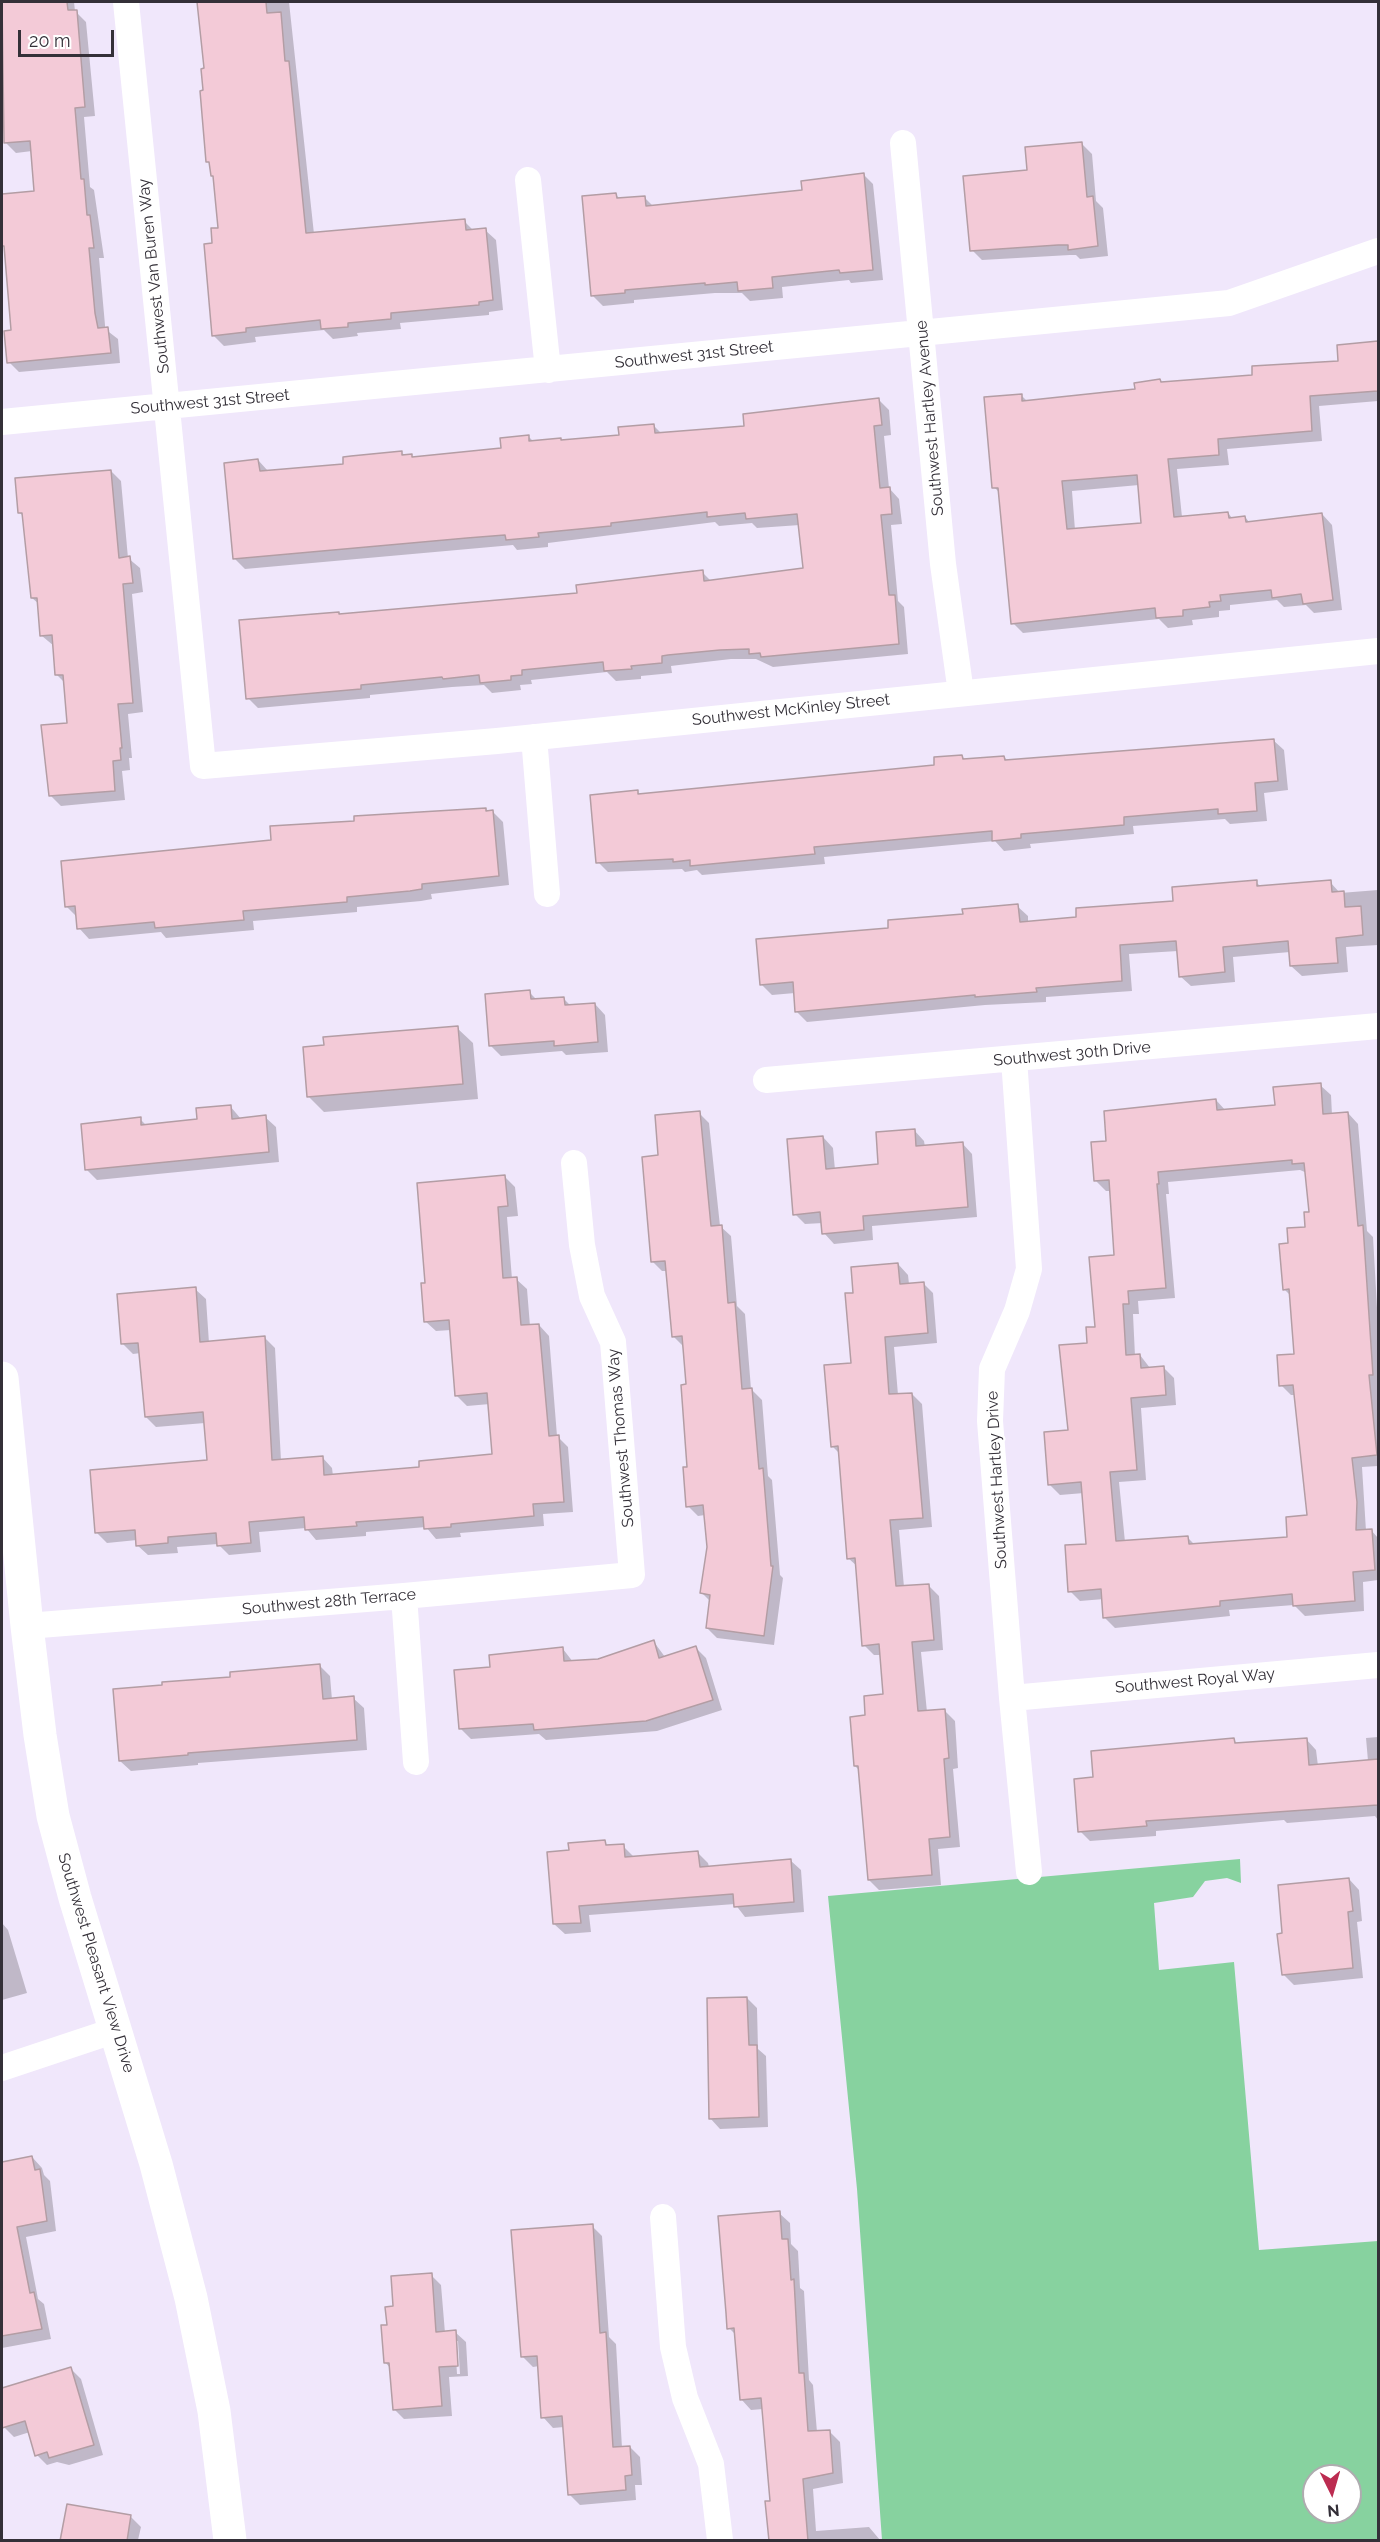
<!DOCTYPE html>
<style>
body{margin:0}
#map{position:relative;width:1380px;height:2542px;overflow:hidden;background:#f0e7fb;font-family:Raleway,sans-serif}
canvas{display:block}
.frame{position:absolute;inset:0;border:3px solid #343038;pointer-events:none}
.north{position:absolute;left:1302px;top:2464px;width:60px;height:60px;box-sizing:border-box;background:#fff;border:2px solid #aeacaf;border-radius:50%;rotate:175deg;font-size:16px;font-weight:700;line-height:24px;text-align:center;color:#343038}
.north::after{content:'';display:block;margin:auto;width:21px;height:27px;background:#bc2c51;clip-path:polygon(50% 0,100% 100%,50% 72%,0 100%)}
.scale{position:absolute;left:18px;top:30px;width:96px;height:27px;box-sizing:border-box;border:3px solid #343038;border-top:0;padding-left:8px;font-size:18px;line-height:21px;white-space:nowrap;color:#343038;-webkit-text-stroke:4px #fff;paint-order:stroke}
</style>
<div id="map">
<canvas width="1380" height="2542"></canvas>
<div class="frame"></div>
<div class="north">N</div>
<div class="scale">20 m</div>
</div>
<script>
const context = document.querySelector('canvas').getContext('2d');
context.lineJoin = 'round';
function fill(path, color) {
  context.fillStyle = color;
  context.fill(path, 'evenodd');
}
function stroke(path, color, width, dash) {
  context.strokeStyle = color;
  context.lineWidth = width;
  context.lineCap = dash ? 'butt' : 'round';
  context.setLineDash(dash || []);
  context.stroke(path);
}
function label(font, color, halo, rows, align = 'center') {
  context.font = font + ' Raleway,sans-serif';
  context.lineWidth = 4.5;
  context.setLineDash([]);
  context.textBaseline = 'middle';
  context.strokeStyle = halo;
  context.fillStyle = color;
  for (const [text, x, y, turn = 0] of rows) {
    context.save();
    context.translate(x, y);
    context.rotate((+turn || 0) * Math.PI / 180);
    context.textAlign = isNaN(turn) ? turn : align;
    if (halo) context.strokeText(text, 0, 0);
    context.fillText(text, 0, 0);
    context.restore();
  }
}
const green = new Path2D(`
 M1240,1859L1241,1883L1227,1878L1205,1881L1193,1897L1154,1903L1159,1970L1234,1962L1259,2250L1378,2241V2540H882L857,2189L828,1896ZM1314,2476H1350V2512H1314Z`);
const shadow = new Path2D(`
 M2,2H74L75,11L86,22L95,116L84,117L90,187L94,190L104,258H99L105,325V329L118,339L120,363L19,372L9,362L13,332L2,195L36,192L32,151L16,153L6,143L2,119Z
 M197,2H289L314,234L464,221L474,231L485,230L496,240L503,310L489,312V315L400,323L401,329L357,333L358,336L333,339L324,330L255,337L256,342L224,346L214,336V244L219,229L215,178L208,161L205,70Z
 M1081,143L1092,154L1096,201L1103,208L1108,256L1080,259L1076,255H1070L982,260L972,250L1029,171Z
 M863,174L873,184L883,280L851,283L849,280L782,287L783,298L750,301L742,293H715L634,300V303L603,306L593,296L616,195L621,200L645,198L654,207L803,191Z
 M1378,343V401L1319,406L1322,441L1227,449L1229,465L1177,469L1182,517L1228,513L1233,519L1245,517L1250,523L1322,514L1332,525L1342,610L1314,613L1306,605L1284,607L1277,600L1230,605V610L1219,611V617L1192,620L1193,625L1168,628L1159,619L1023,633L1013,623L1001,494L994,487L1021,395L1028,402L1136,391L1162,383L1254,376L1339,363L1338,346ZM1139,485L1142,524L1075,530L1072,491Z
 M879,400L889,410L891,435L884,436L889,488L899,499L902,524L891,525L898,601L904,607L908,654L773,667L756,659H731L679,665L671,666L672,673L641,676V679L616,681L607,672L531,680L532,684L520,685L521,690L492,693L484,685L452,687L370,695V698L258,708L248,698L338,613L341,616L579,594L702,572L712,582L805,570L800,525L757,528L752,523L719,526L715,522L548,543V547L517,550L513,545L245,569L235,559L258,460L268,471L345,465L401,453L414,458L503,449L528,436L534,442L561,439L563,442L621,437L654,426L662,434L745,428Z
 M111,471L121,481L128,558L140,568L143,592L132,594L143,712L128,714L132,758H129L130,770L122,771L125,800L61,806L51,796L68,724L65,683L57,675L54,646L42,636L39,604L32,598L24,517L20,513Z
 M1273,740L1284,750L1288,790L1264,793L1267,821L1230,824L1225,819L1133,826L1134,834L1030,844L1031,848L1004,851L995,841L824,857L825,864L702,875L697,870L685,872L682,869L608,872L598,862L638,792L641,796L936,766L962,756L966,761L1004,757L1008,761Z
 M485,809L493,812L503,822L509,885L431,894L432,899L421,901L357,907V912L253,921L254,930L166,938L161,932L89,939L79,928L77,917L66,906L273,841L356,823Z
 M1256,882L1261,887L1330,882L1340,893L1378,890V945L1346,947L1348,972L1302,976L1291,966L1290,952L1233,957L1235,982L1191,986L1180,976L1178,951L1129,954L1132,991L1046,997V1002L985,1005L807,1022L797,1012L795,993L772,995L762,985L890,930L1017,906L1028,916V923L1078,919L1175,903Z
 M529,992L537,1000L564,999L571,1006L595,1004L605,1015L608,1052L566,1055L562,1051L501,1056L490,1045Z
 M457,1028L473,1043L478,1099L324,1112L309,1097Z
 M1320,1085L1331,1095L1332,1115L1348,1113L1358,1124L1367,1231L1373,1237L1378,1325V1466L1362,1467L1366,1531L1371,1530L1378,1538V1580L1363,1582L1364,1611L1305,1616L1294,1605L1229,1610L1230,1616L1115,1628L1105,1618L1104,1599L1080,1601L1070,1591L1087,1545L1084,1493L1060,1495L1050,1485L1070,1431L1089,1345L1096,1328L1115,1256L1111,1191H1106L1096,1181L1107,1142L1216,1100L1226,1111L1276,1106ZM1300,1170L1307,1173L1310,1213L1307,1228L1290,1244L1284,1289L1291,1296L1295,1355L1281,1385L1291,1395H1295L1308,1517L1289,1538L1195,1545L1187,1537L1125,1542L1119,1482L1146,1480L1141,1408L1176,1405L1174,1378L1163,1367L1150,1368L1140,1355L1135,1356L1133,1314H1139L1138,1301L1175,1298L1166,1194H1169L1168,1182Z
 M230,1106L241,1119L265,1117L276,1127L279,1162L97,1180L87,1170L140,1119L147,1126L198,1120Z
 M699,1113L709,1123L720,1226L731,1236L737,1306L745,1314L751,1389L762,1400L768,1476L772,1480L780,1575L783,1578L774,1645L717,1638L707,1628L711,1602L702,1593L708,1547L705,1515L698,1516L688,1506V1386L683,1346L673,1336L667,1271H662L652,1261L660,1156Z
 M914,1130L924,1141L925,1147L962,1143L972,1154L977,1217L872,1226L873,1240L834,1244L824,1233L823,1223L805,1224L795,1214L823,1137L833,1148L835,1170L880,1166Z
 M505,1177L515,1187L518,1216L507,1217L512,1279H516L527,1289L530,1326L539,1325L549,1336L557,1436L568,1447L573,1512L543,1514L544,1526L460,1533L461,1537L436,1539L426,1527L366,1532V1536L316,1540L306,1528L259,1532L261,1552L229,1555L218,1544L177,1547L178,1553L148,1555L137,1545V1540L107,1543L97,1533L208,1462L205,1423L156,1427L146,1417L141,1353L133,1354L123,1344L195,1289L206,1299L209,1343L265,1338L275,1348L281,1461L322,1457L332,1468L333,1476L421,1468L494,1456L490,1404L467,1406L456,1395L451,1330L436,1331L425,1321L427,1284Z
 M898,1264L908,1275L909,1284L923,1283L933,1293L937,1343L894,1347L898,1395L912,1394L922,1404L932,1527L899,1530L904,1587L928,1585L939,1596L943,1650L921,1652L927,1712L944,1710L955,1721L958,1768L953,1769L960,1847L938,1849L941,1885L879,1890L869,1880L860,1771L855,1766L867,1717L884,1696L882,1655H874L864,1645L858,1567L848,1558L840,1454L832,1446L852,1364L855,1295Z
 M654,1642L665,1657L696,1648L706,1658L722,1710L657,1731L546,1740L539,1734L471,1739L461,1729L492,1668L563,1649L573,1662L598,1660Z
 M320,1666L330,1676L332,1700L353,1698L364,1708L367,1750L198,1763V1765L131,1771L120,1761L232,1679Z
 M1378,1737V1820L1375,1816L1287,1823L1284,1820L1156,1831V1836L1090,1841L1080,1831L1095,1778L1234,1740L1238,1745L1306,1739L1316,1750L1318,1766L1368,1761L1366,1738Z
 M604,1842L609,1847L623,1846L634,1857L698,1853L708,1863L709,1867L790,1860L801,1870L804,1912L745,1917L735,1904L589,1915L591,1932L565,1934L554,1924L570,1852Z
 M1349,1879L1359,1890L1362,1921L1357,1922L1363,1978L1294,1985L1283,1974L1284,1934Z
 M2,1923L8,1930L27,1993L2,2000Z
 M747,1998L757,2008L758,2049L766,2056L768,2127L720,2129L710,2118L708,2080H711Z
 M32,2157L42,2168L44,2175L50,2181L56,2231L26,2237L38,2299L44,2304L51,2339L2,2348V2163Z
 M779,2213L790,2223L791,2244L798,2251L800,2288L804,2291L809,2380L813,2385L817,2432L829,2431L840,2442L843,2483L813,2489L816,2531L869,2527L880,2540H770L771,2502L763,2409L751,2410L741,2399L736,2335L729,2328Z
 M592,2226L602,2236L609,2337L616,2344L622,2448L630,2447L640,2457L642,2485H635L636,2500L580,2505L569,2494L564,2427L553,2428L543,2417L539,2366L533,2367L522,2356Z
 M431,2275L441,2285L445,2333L455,2332L466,2342L468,2376L449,2377L452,2416L404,2419L394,2409L391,2369L385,2362L395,2308ZM455,2341H458L460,2374H457Z
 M71,2369L81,2379L103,2455L69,2465L57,2462L47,2465L37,2455L30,2432L14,2437L4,2427L2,2389Z
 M130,2516L141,2527L138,2540H63Z`);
const building = new Path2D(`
 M2,2H67L68,10H77L85,107L75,108L81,179H84L87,215H90L94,248H89L95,313L98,328L108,327L111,353L7,363L4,331L11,330L4,246H2V194L34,191L30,141L4,143Z
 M197,2H266L267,13L281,12L285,61H289L306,233L465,219L466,230L486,228L493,300L479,302V305L391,313V319L348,323V327L321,329L320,320L246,328V332L212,336L204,244L212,243L211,228H218L213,176H211L209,162H206L200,91L203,90L201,69L204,68Z
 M1082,142L1087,197L1093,196L1098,246L1068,250V245H1058L970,251L963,176L1027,170L1025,147Z
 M864,173L873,270L840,273L839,270L772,277L773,288L738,291L737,282L705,285V283L625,290V293L591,296L582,196L616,193L617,198L645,196L646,206L802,190L801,181Z
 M1378,341V391L1310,396L1312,431L1218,439L1219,455L1168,459L1174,517L1228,512L1229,518L1245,516L1246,522L1322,513L1333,600L1303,604L1301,594L1272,598L1271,590L1220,595L1221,601L1209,602L1210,607L1183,610V616L1156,618L1155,608L1011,624L998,488H992L984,397L1022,394V401L1135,389L1134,383L1160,379L1161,382L1252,375V366L1338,361L1337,345ZM1137,475L1141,523L1067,529L1062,481Z
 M879,398L882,425L874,426L880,488L890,487L892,514L881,515L889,595H895L899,644L761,657L760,653L749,654V649L720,650L668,655L662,656V663L631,666L632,669L604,671L603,662L522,670V675L511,676V680L480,683L479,675L443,679L442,677L361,685V689L246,699L239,620L339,612V614L577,593L576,585L703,570L704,581L803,568L797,514L746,519L745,513L707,517V512L611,523V526L538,533L539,537L506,540L505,535L467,538L233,559L224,463L258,459L260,471L343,464V457L351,456L402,451V455L412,454V457L501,448L500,438L529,435V441L561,438V440L619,435L618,427L654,424L655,433L744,426L743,414Z
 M111,470L119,558L130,556L133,583L123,584L133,703L118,704L122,748H120L121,760L113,761L115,791L49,796L41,725L67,723L63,675H55L52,635L40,636L37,598H31L22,513H18L15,478Z
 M1274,739L1278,781L1255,783L1257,811L1218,814V809L1124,817V825L1021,834V838L992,841V831L814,847L815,854L690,866V860L673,862V859L596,863L590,795L638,790V794L934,765V757L962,755L963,759L1004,756L1005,760Z
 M486,808V811L493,810L499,876L422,884V889L410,891L347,897V902L243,911L244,920L155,928L154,922L77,929L75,906L65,907L61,861L271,840L270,826L354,821V816Z
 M1257,880V886L1331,880L1332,892L1344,891L1345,907L1361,906L1363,935L1336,938L1338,963L1290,966L1288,941L1223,947L1225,972L1179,977L1176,941L1120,945L1122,981L1036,988L1037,992L975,997V995L795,1012L793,982L760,985L756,939L888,928V920L963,914L962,909L1018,904L1020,922L1076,917V908L1173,901L1172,887Z
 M530,990L531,999L564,997L565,1005L595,1003L598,1042L554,1046V1041L489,1046L485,994Z
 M458,1026L463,1084L307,1097L303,1047L324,1045L323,1037Z
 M1321,1083L1323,1114L1348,1112L1358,1226L1363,1225L1373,1375H1369L1377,1455L1352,1458L1357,1502L1356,1530L1372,1529L1375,1570L1353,1572L1355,1601L1293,1606L1292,1594L1220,1601V1606L1103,1618L1101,1589L1068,1592L1065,1545L1086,1544L1081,1482L1048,1485L1044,1432L1068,1430L1059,1345L1087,1343L1086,1327H1095L1089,1257L1114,1255L1109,1180L1094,1181L1091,1142L1106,1141L1104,1111L1216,1099L1217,1110L1275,1105L1273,1087ZM1292,1160V1164L1304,1163L1309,1212H1304L1305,1227L1287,1228L1288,1243L1279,1244L1283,1290L1289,1289L1294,1354L1277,1355L1279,1386L1293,1385L1307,1515L1286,1517L1287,1537L1189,1544L1188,1536L1116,1541L1110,1472L1137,1470L1131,1398L1166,1395L1164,1366L1141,1368L1140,1354L1126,1355L1123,1304H1129L1128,1291L1166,1288L1157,1184H1159L1158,1172Z
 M231,1105L232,1119L266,1115L269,1152L85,1170L81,1124L141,1117V1125L197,1119L196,1108Z
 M700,1111L711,1226L722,1225L728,1303L735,1302L742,1389L752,1388L759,1469L763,1468L771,1566H773L764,1636L706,1628L710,1595L700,1593L707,1547L703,1505L686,1507L683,1467H687L681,1385L686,1384L682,1336L672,1337L665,1261L651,1262L642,1157L658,1155L655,1115Z
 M915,1129L916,1146L963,1142L968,1207L863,1216L864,1230L822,1234L820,1212L793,1215L787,1139L823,1136L826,1169L878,1164L876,1132Z
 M505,1175L508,1206L498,1207L503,1278L517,1277L521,1325L539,1324L549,1436L559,1435L564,1502L533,1504L534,1516L451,1524V1527L424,1529L423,1517L356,1522L357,1526L305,1530L304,1517L249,1522L251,1543L217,1546L216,1533L168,1537V1543L136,1546L135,1530L95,1533L90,1470L207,1460L203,1412L145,1417L138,1343L121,1344L117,1294L196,1287L200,1342L265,1336L272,1460L323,1456L324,1475L419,1467V1461L492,1454L487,1393L455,1396L449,1320L424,1322L421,1283H425L417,1183Z
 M898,1263L900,1284L924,1282L928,1333L885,1337L889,1394L912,1393L923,1518L890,1520L896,1586L929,1584L934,1640L912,1642L918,1711L945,1709L949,1758L944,1759L950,1837L929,1839L932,1875L868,1880L858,1766H854L850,1717L865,1715L864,1696L883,1694L879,1644L862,1646L855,1558L847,1559L838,1446L831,1447L824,1365L851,1363L845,1293H853L851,1267Z
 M654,1640L659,1658L696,1646L713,1700L646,1721L534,1730L533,1724L459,1729L454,1670L490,1667L489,1655L563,1647L564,1661L598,1659Z
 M320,1664L323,1699L354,1696L357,1740L188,1753V1755L119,1761L113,1689L162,1685V1682L230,1677V1672Z
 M1234,1738L1235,1743L1307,1738L1309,1765L1378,1759V1805L1146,1821L1147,1826L1078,1832L1074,1779L1093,1777L1091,1751Z
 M605,1840L606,1845L624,1844L625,1857L698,1851L700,1867L791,1859L794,1902L734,1907L733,1894L579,1906L581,1923L553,1924L547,1852L569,1850L568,1843Z
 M1349,1878L1353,1911L1348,1912L1353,1968L1282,1975L1277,1934L1282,1933L1278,1885Z
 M747,1997L749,2045H757L759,2117L709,2119L707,1998Z
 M32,2156L35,2170L40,2169L47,2221L17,2227L30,2293L34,2292L42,2329L2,2336V2162Z
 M780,2211L782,2239H788L791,2280L794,2279L799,2373H804L808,2431L830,2430L833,2473L803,2479L808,2541H769L765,2501H770L761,2398L740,2400L734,2328L727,2329L726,2313L718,2216Z
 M593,2224L600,2333L606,2332L613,2447L630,2446L632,2475L625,2476L626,2490L568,2495L562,2416L541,2418L537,2356L521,2357L511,2230Z
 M432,2273L436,2332L456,2330L458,2366L439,2367L442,2406L393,2410L389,2363H384L381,2325H387L385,2307L393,2306L391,2276Z
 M71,2367L94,2445L49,2458L47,2452L35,2456L25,2421L2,2428V2388Z
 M67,2504L131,2515L127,2541H60Z`);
const street = new Path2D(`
 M126,2L203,766L497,741L1378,651
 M903,143L943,564L961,693
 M528,180L548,370
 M2,422L1229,303L1378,251
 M534,737L547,894
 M1014,1059L1029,1269L1017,1311L992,1369L990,1421L1012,1698L1029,1872
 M766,1080L1378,1026
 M404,1596L416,1762
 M27,1626L404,1596L632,1575L613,1342L592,1296L582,1245L574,1163
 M1012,1698L1378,1665
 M2,2068L116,2030
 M663,2217L673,2347L685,2398L711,2464L720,2540`);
const secondary = new Path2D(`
 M2,1378L27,1626L40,1735L53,1816L75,1898L156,2164L191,2298L214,2411L230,2540`);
const streetNames = [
 ["Southwest Van Buren Way",154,276,-96],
 ["Southwest 31st Street",694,355,-6],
 ["Southwest 31st Street",210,402,-5],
 ["Southwest Hartley Avenue",930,418,-95],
 ["Southwest McKinley Street",791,710,-6],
 ["Southwest 30th Drive",1072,1054,-5],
 ["Southwest Thomas Way",621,1438,-95],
 ["Southwest Hartley Drive",997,1480,-93],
 ["Southwest 28th Terrace",329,1602,-5],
 ["Southwest Royal Way",1195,1681,-5],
 ["Southwest Pleasant View Drive",96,1963,73]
];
fill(green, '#87d29f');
fill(shadow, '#0003');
fill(building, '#f3cad7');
stroke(building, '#b39da4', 1.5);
stroke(street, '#fff', 26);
stroke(secondary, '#fff', 33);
label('16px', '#343038', '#fff', streetNames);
</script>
